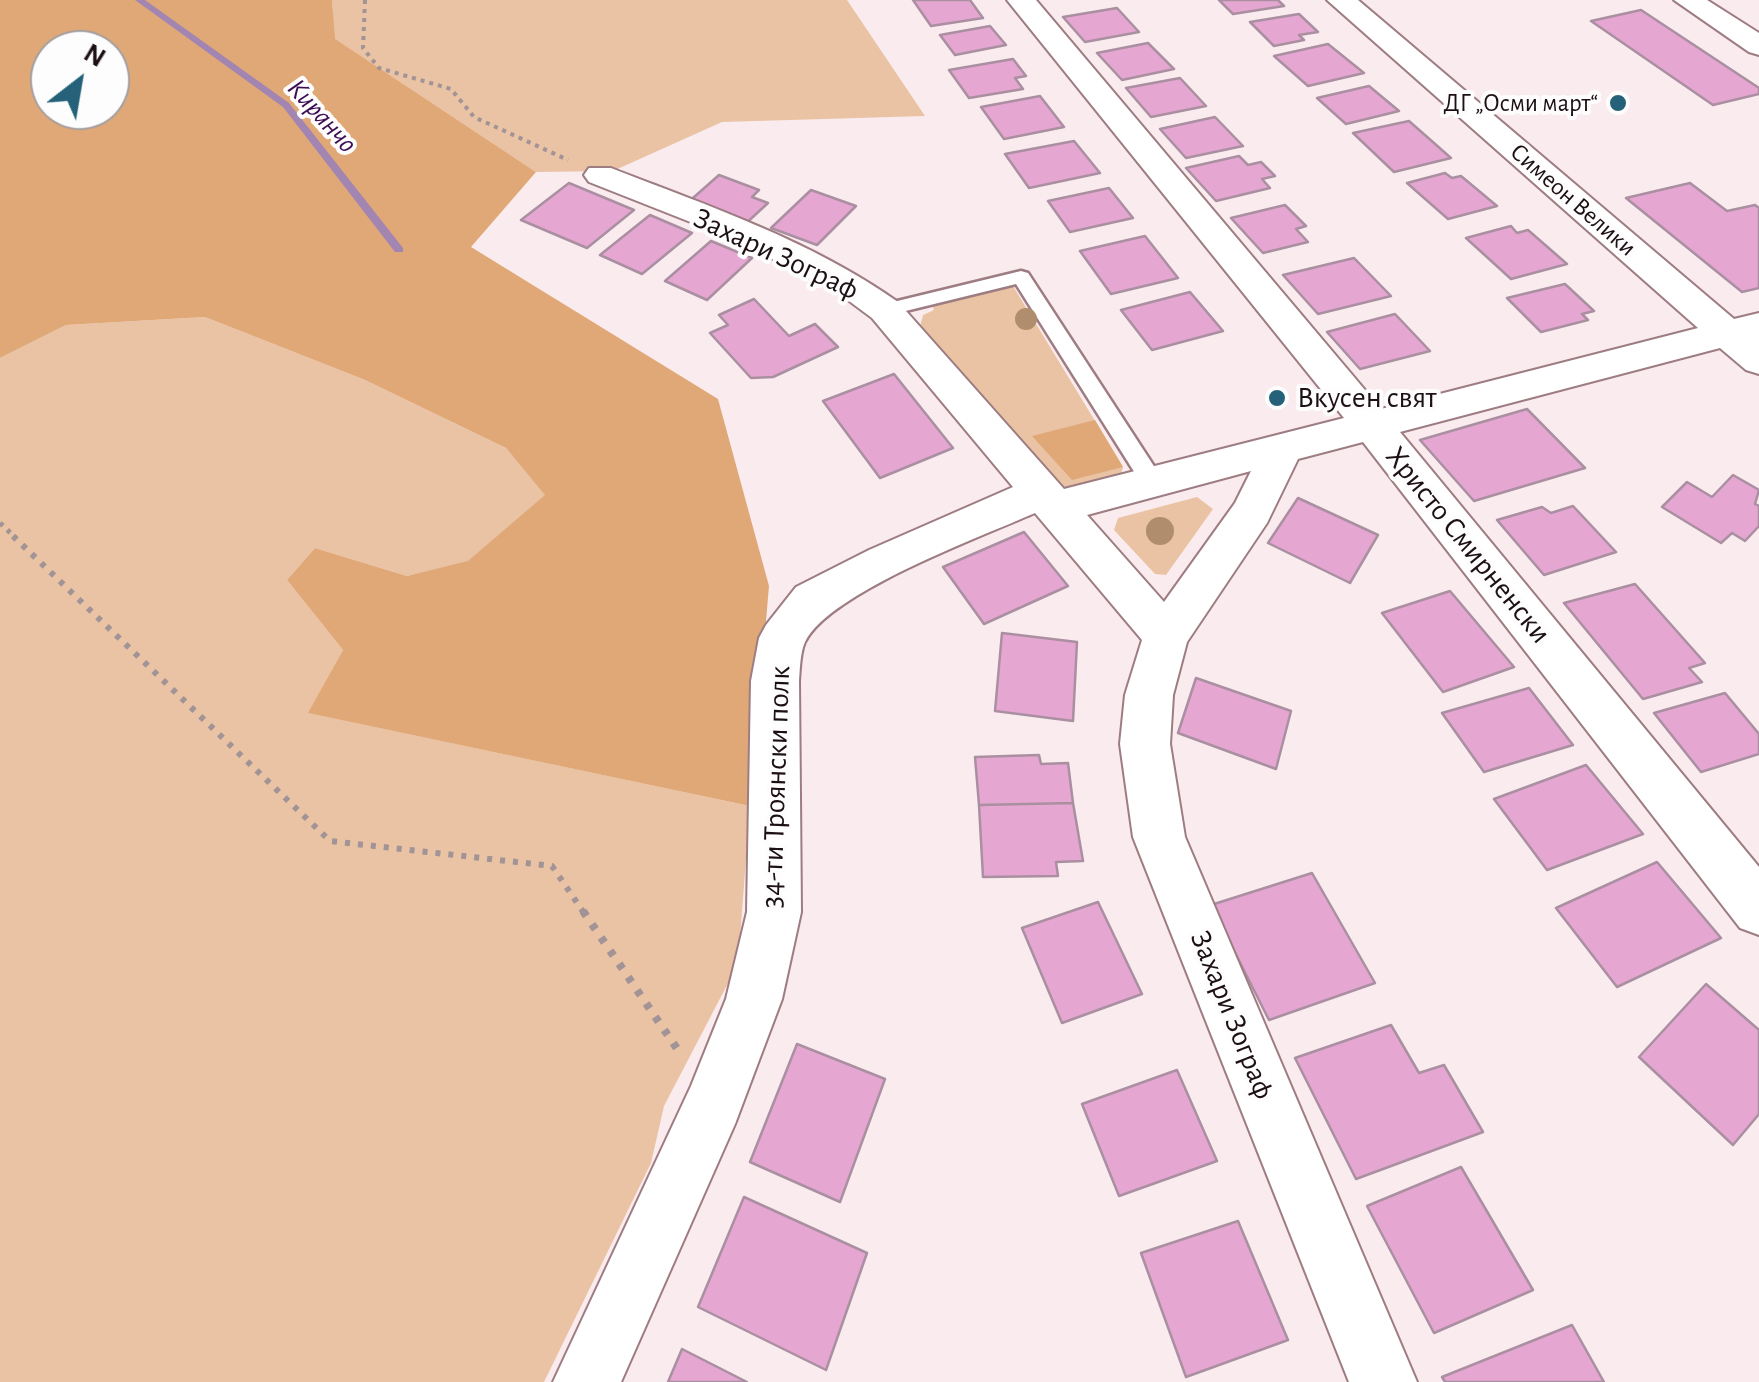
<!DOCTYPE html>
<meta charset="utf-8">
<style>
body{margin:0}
#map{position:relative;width:1759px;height:1382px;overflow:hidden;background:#faebee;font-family:"Alegreya Sans",sans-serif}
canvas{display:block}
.north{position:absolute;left:30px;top:30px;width:100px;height:100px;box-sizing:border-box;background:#fdfdfd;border:2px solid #a39e9f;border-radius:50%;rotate:31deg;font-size:28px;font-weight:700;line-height:40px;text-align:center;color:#1c1013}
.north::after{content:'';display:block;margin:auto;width:35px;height:45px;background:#256279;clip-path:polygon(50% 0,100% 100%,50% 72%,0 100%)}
</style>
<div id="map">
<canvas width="1759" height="1382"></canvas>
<div class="north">N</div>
</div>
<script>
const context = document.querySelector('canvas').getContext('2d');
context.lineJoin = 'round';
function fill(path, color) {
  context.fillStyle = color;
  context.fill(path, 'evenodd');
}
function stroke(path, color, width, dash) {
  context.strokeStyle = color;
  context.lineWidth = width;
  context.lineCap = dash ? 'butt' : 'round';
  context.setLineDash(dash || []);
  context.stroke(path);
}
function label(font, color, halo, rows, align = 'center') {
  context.font = font + ' "Alegreya Sans",sans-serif';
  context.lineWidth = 8;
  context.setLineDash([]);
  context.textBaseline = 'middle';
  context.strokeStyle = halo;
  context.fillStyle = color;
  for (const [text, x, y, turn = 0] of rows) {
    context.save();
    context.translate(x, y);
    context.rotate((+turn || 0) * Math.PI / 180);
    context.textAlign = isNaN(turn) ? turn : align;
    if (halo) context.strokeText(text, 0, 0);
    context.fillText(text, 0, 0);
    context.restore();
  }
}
const green = new Path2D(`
 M332,0H847L925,116L722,122L613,171L536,172L334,39Z
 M1013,286L1123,467L1121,474L1071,488L1063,487L920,327L923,315L934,310L932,305Z
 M205,317L365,380L506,448L546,495L468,562L407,576L315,548L287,580L343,650L309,713L750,806L738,964L664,1106L651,1163L544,1382H0V358L66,325Z
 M1197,497L1213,509L1166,575L1155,574L1114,530L1118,518Z`);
const forest = new Path2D(`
 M0,0H332L335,39L536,172L471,247L718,399L769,586L750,806L308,713L343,650L287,580L315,548L407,576L468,561L545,495L506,448L365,380L205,317L66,325L0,358ZM50,50H110V110H50Z
 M1095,420L1123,467L1072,480L1032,436Z`);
const stream = new Path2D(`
 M135,0H145L289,103L403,248V252H395L283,107Z`);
const building = new Path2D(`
 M913,0H970L983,18L931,26Z
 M1219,0H1278L1284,6L1233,14Z
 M1117,8L1139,32L1085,42L1063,17Z
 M1641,10L1759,88V94L1713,105L1591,21Z
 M1299,14L1318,32L1299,35L1304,40L1274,46L1250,22Z
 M990,26L1006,45L955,55L940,35Z
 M1148,43L1174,69L1122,80L1097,53Z
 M1328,44L1364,73L1308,86L1274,56Z
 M1013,59L1026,76L1015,78L1023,89L969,98L949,70Z
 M1180,78L1206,106L1151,117L1126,88Z
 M1369,86L1399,111L1346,124L1317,98Z
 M1040,96L1064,127L1004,139L981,107Z
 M1215,117L1243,146L1186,158L1160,129Z
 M1409,121L1451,158L1394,172L1353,133Z
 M1074,141L1100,173L1029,188L1005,154Z
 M1239,156L1248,165L1261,162L1275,176L1262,179L1270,188L1216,201L1186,168Z
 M1445,173L1452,178L1461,176L1497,206L1448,219L1407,183Z
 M719,175L759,190L752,197L768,203L742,227L685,205Z
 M569,183L634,210L587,248L521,220Z
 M1690,183L1727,211L1755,205L1759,208V288L1742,292L1626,198Z
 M1109,188L1133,218L1070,232L1048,201Z
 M811,190L856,206L817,245L771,228Z
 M1285,205L1306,226L1296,229L1308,242L1263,253L1231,218Z
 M650,215L692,233L642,274L600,255Z
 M1511,226L1517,233L1528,230L1567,264L1511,279L1466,238Z
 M1145,236L1178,278L1111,294L1080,251Z
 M711,241L752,258L707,300L665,281Z
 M1354,258L1391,296L1318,314L1283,275Z
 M1565,284L1594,311L1582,314L1588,320L1541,332L1507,298Z
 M1190,292L1223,331L1152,350L1121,310Z
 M754,299L789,336L815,324L838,347L773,377L751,378L710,333L728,325L719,315Z
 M1395,314L1430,351L1360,369L1327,332Z
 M894,374L953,448L880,478L823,401Z
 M1527,409L1585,468L1474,501L1420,440Z
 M1733,475L1759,490L1755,504L1759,506V526L1745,541L1732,533L1721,543L1662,507L1687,482L1712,497Z
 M1298,498L1378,535L1350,583L1268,543Z
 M1573,506L1616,552L1544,575L1497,520L1542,507L1551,513Z
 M1024,532L1068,586L984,624L943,567Z
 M1635,584L1705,663L1689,668L1702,682L1643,699L1564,603Z
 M1450,591L1514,667L1443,692L1382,613Z
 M1002,633L1077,642L1073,721L995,711Z
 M1196,678L1291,711L1276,769L1178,733Z
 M1529,688L1573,745L1484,772L1442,713Z
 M1725,693L1759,734V754L1701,772L1654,713Z
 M1039,755L1041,764L1068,763L1073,803L979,805L975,757Z
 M1586,765L1643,834L1547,870L1494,799Z
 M1073,803L1083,861L1056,862L1058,876L983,877L979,805Z
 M1657,862L1721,938L1617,987L1556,908Z
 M1312,873L1375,983L1269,1020L1211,905Z
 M1098,902L1142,994L1062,1023L1022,928Z
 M1706,984L1759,1030V1114L1733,1145L1639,1057Z
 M1391,1025L1419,1073L1444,1065L1483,1132L1356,1179L1295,1058Z
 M797,1044L885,1079L840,1202L750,1162Z
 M1177,1070L1217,1161L1119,1196L1082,1104Z
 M1461,1167L1533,1290L1434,1333L1367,1206Z
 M744,1197L867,1253L826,1370L698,1307Z
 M1238,1221L1288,1340L1186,1377L1141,1253Z
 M1572,1325L1604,1382H1445L1442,1377Z
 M682,1349L747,1382H668Z`);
const pathFar3 = new Path2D(`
 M365,0L363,48L379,68L451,89L474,117L568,160`);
const pathFar2 = new Path2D(`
 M0,523L16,538`);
const pathFar1 = new Path2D(`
 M13,536L330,841L552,866L584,913`);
const path = new Path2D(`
 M583,911L680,1053`);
const service = new Path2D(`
 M1021,271L1028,273L1161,477L1164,483L1161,489H1145L1016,284L885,316L875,310L885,304Z`);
const minor = new Path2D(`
 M1007,0H1036L1381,409L1698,328L1327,0H1358L1734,319L1759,313V374L1746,370L1720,348L1400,432L1759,867V935L1740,928L1363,442L1298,459L1267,523L1187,642L1173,695L1170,744L1185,837L1417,1382H1349L1133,837L1120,744L1125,695L1142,640L1035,513C981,537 830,592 805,642C800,653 800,669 799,681L801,912L782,999L735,1124L621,1382H553L691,1086L726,999L747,912L751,681L759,638L766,625L796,587L869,550L1013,487L872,318L841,295L736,240L589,182L584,175L589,168H611C711,207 810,240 898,302L1064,489L1344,418ZM1251,471L1235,503L1164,602L1087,515Z
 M1674,0H1707L1759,33V55L1749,52Z`);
const trees = [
 [1026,319,11],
 [1160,531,14]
];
const markers = [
 [1618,103,10,"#256279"],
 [1277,398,10,"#256279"]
];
const farPoinames = [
 ["ДГ „Осми март“",1598,103]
];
const farStreetnames = [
 ["Симеон Велики",1573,200,41]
];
const farWaternames = [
 ["Киранчо",322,116,48]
];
const streetNames = [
 ["Захари Зограф",776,254,25],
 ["Христо Смирненски",1468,545,51],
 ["34-ти Троянски полк",776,787,-88],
 ["Захари Зограф",1232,1015,68]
];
const poiNames = [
 ["Вкусен свят",1297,398]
];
fill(green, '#e9c3a3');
fill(forest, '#e0a877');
fill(stream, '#a286b1');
fill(building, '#e5a7d2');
stroke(building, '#aa8fa1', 2.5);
stroke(service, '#9d7c82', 5);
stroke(minor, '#9d7c82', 4);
stroke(pathFar3, '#a19396', 4, [4, 5]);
stroke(pathFar2, '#a19396', 5, [4, 6]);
stroke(pathFar1, '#a19396', 6, [5, 8]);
stroke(path, '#a19396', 8, [6, 10]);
fill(service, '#fff');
fill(minor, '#fff');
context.fillStyle = '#b08d6c';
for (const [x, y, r] of trees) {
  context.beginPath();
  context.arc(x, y, r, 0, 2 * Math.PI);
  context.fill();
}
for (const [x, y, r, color] of markers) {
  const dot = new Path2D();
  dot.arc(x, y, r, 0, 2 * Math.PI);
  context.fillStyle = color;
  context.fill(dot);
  stroke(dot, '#fdfdfd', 4);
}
label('25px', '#1c1013', '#fdfdfd', farPoinames, 'right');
label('25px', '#1c1013', '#fdfdfd', farStreetnames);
label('italic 28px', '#3c0d55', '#fdfdfd', farWaternames);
label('30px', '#1c1013', '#fdfdfd', streetNames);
label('30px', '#1c1013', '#fdfdfd', poiNames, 'left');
</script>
